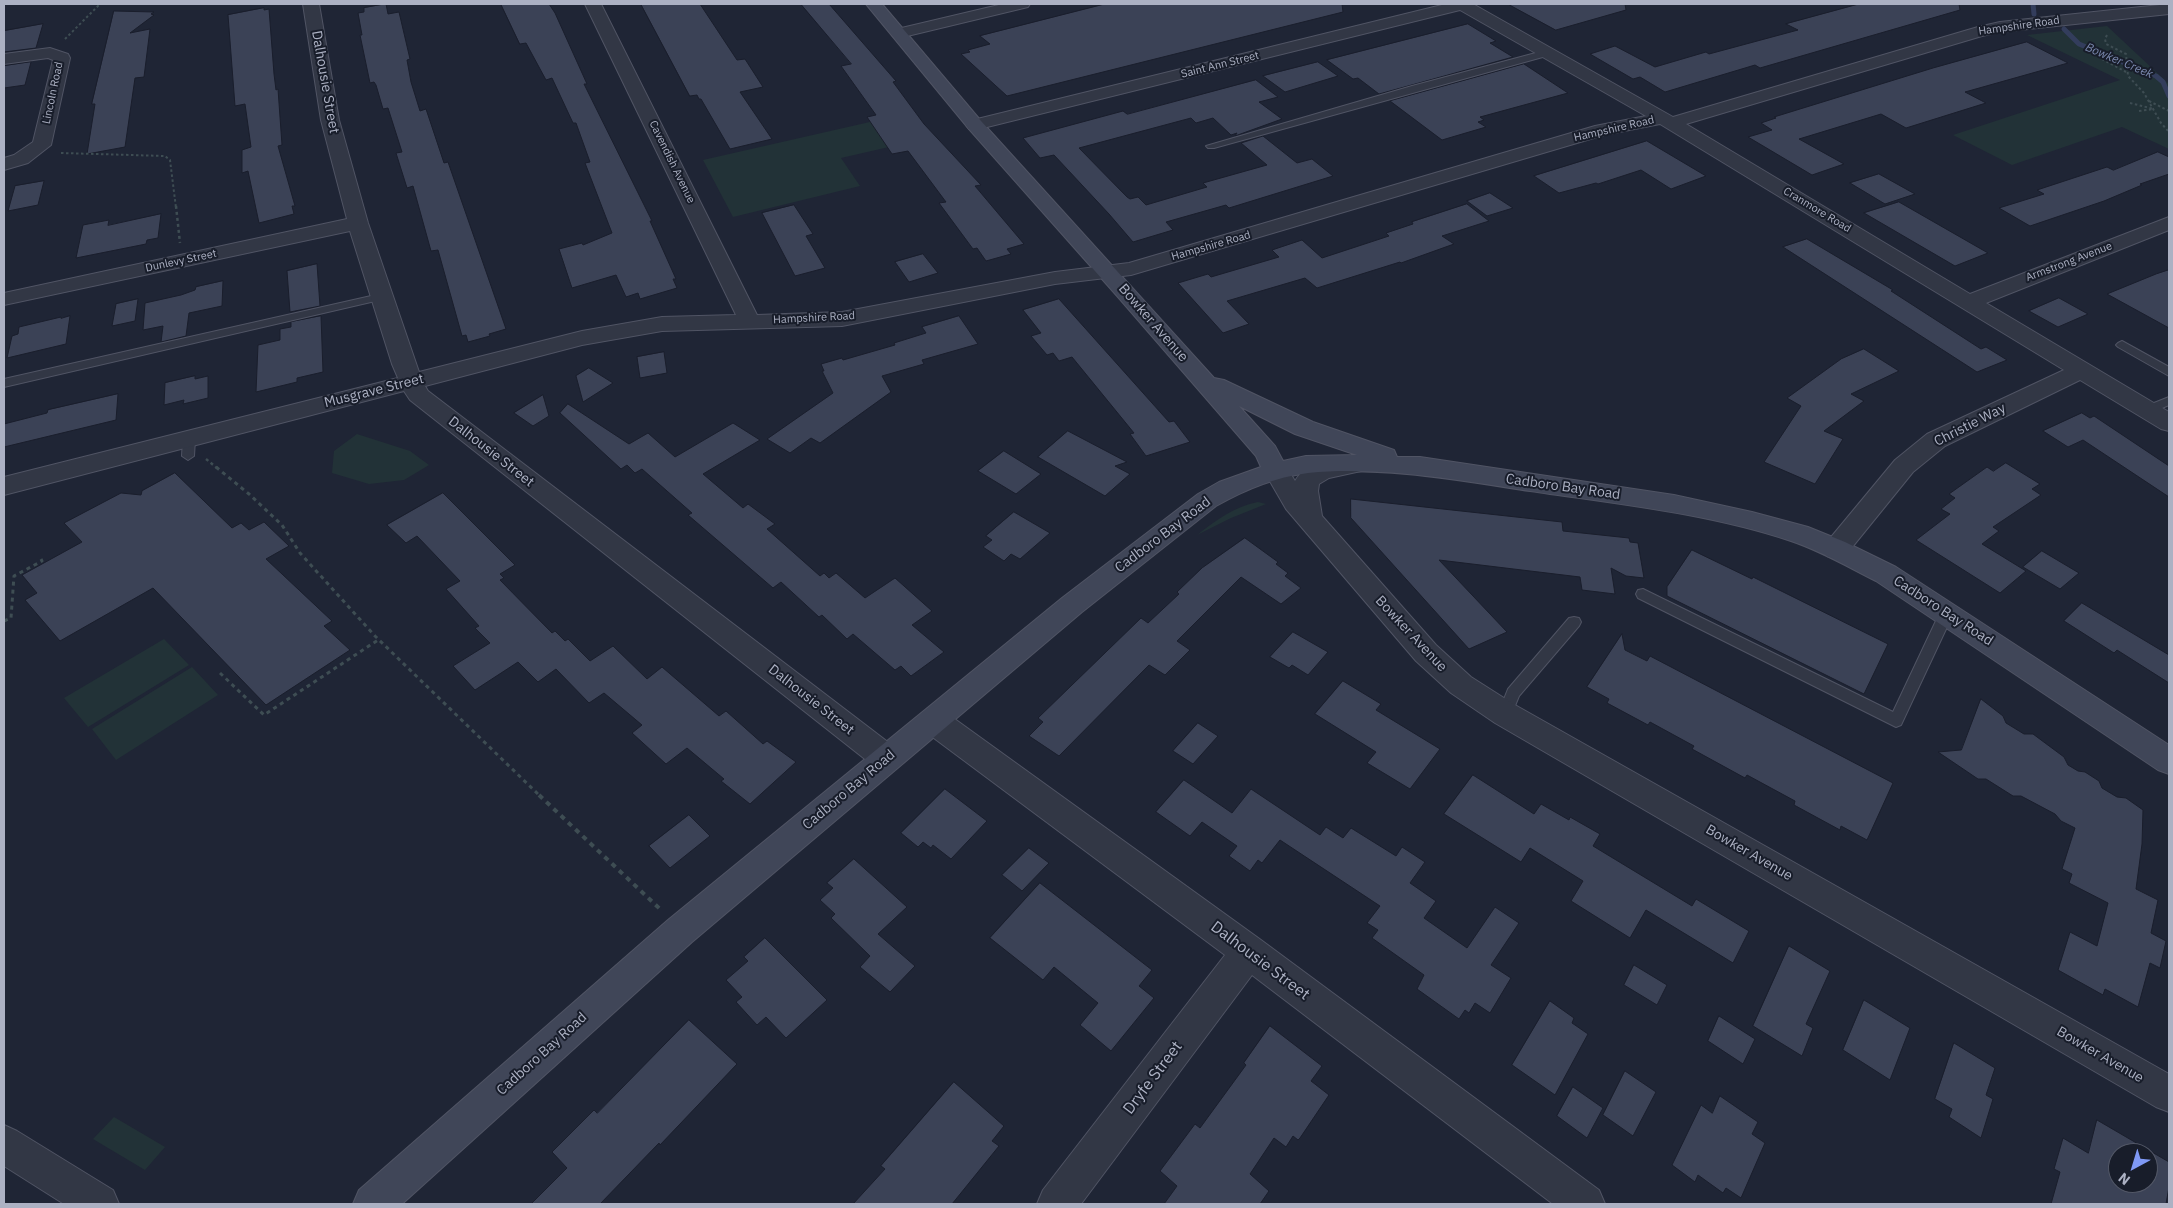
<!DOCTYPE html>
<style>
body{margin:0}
#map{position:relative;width:2173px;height:1208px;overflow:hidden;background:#1f2535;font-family:"IBM Plex Sans",sans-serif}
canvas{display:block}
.frame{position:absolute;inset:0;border:5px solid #acb1c3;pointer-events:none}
.north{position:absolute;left:2108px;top:1143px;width:50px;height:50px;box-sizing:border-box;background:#181d2a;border:1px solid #535867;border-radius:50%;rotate:219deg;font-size:14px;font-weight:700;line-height:20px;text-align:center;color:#acb1c3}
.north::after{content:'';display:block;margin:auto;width:18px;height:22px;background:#7f99f5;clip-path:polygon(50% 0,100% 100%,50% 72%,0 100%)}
</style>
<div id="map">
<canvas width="2173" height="1208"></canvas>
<div class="frame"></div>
<div class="north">N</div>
</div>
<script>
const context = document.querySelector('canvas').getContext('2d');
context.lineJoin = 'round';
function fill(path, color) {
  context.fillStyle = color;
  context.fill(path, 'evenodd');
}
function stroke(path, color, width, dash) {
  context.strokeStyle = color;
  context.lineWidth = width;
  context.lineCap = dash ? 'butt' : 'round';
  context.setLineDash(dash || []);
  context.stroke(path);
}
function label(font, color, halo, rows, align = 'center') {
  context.font = font + ' "IBM Plex Sans",sans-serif';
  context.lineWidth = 4;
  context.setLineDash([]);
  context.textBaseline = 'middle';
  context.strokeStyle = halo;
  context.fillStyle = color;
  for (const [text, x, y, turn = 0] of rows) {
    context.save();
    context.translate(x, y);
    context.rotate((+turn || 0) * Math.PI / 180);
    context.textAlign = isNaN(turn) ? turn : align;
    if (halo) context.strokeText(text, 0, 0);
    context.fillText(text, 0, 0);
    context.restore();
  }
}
const green = new Path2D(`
 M2107,26L2169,84V149L2122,127L2012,165L1953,135L2120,80L2027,35Z
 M883,119L902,144L841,158L860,186L733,217L703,160Z
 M357,434L410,451L429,465L404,480L369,484L332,473L334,451Z
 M1258,502L1266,504L1231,518L1197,535C1215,521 1235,506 1258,502Z
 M164,639L189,665L88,727L64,698Z
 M192,667L218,695L116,760L92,729Z
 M114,1117L165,1147L145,1170L93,1139Z`);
const stream = new Path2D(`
 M2033,4L2034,14
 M2064,29L2079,44L2156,76L2163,82L2169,96`);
const building = new Path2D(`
 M386,4L388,14L399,12L410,59L407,60L411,82L420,111L426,109L444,163L448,162L506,329L489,334L490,336L468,342L466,335L462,336L438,250L431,251L413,186L407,188L396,153L402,152L388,108L383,109L376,85L374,82L370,83L360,35H362L358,13L364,12V8Z
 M501,4H549L555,13L587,84H584L652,221H650L676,279H673L677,288L640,299L638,293L626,297L616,275L572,288L559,249L582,243L583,245L612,233L585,163L590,162L576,123H573L552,78L546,80L526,43L520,44Z
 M641,4H700L737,60L745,59L763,87L740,92L772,139L730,149L701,99H699L697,95L690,96Z
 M801,4H829L896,81L893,82L924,124L981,185L975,186L1024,244L1007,249L1011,254L986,261L977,248L973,249L939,203L946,202L908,151L892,154L867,117L876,115L841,66L851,64Z
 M1105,4H1342L1343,12L1007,96L961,54L970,52L968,50L990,44L980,36Z
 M1508,4H1625L1626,10L1556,30Z
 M1859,4H1959L1960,10L1760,68L1755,65L1665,92L1640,77L1633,79L1590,54L1615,46L1655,67L1706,52L1709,54L1798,30L1786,24Z
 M264,8V10L269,9L274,74L276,90L278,89L282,145L278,146L295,206H292L294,214L259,223L248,171L242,173V150L251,147L245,104L235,106L228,15Z
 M114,11L154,12L151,14L154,15L130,33L150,29L144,77L135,78L125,147L87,154L95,104H92Z
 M43,24L36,48L4,52V31Z
 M1468,24L1496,41L1490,43L1513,57L1379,94L1358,78L1353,79L1327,60Z
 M2027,42L2068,63L1965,92L1986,103L1906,128L1881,114L1799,139L1844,164L1812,175L1748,137L1772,130L1761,123L1776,118L1774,117L1933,68Z
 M31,62L25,85L4,88V66Z
 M1318,62L1338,76L1285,92L1263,76Z
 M1524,64L1568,93L1480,117L1484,120L1478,122L1486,127L1442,140L1390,101Z
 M1256,80L1278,97L1259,102L1282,119L1235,136L1237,133L1231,135L1213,118L1196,123L1191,118L1079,148L1127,197L1130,199L1138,197L1146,205L1207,187L1203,183L1267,165L1241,143L1263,136L1297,163L1312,159L1333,176L1229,208L1226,205L1166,222L1173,230L1133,242L1109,214L1054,155L1040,158L1023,138L1123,111L1127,114Z
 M1647,141L1706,176L1671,189L1641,170L1598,184L1596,183L1559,193L1534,176Z
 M2158,152L2169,157V174L2140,184L2142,185L2104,201L2030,226L1999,208L2044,194L2037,190L2107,167L2113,170Z
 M1879,174L1915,194L1885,204L1850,183Z
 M44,181L38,205L8,211L15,186Z
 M1490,193L1513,208L1487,216L1467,201Z
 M1899,202L1988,253L1955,266L1864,213Z
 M1467,204L1489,221L1442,236L1454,244L1401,263L1400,262L1317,288L1305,278L1227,301L1249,324L1223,333L1178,283L1208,274L1211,277L1279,257L1272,250L1302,240L1322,258L1389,236L1386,233L1413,224L1412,222Z
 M794,205L813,234L806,236L825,268L795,276L762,213Z
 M161,214L158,238L147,240L146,244L76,258L83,225L109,220L108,225Z
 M1807,239L1893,290L1891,291L1981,349L1986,347L2007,360L1977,372L1783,247Z
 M923,254L938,273L909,282L895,262Z
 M317,264L320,306L290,312L287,271Z
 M2169,270V328L2107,294L2156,274Z
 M223,281L222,306L189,313L186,336L161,342L163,326L143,330L145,303L181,295L195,290L196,287Z
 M2059,298L2088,314L2058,327L2029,311Z
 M138,299L135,321L112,326L116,304Z
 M1059,299L1169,422L1174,421L1190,442L1146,456L1130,434L1134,433L1072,357L1059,361L1053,353L1047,355L1031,336L1041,333L1023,310Z
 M70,316L66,344L7,358L12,336L18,334L19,327L61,317V318Z
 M321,316L323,372L297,378V382L256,392L258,345L280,340V329L291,327V322Z
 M959,316L978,344L922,360L924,364L882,376L891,392L820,443L811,438L790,453L767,439L833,393L822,371H824L821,364L842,358L843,360L895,345L894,343L926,333L922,327Z
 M1864,349L1899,371L1851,394L1864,401L1824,431L1843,439L1815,484L1764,462L1801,406L1787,398L1841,359Z
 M664,352L667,373L640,378L637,357Z
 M589,368L613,383L583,402L576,376Z
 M195,376V379L208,376V398L183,404L184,400L164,405L165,383Z
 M118,394L116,420L4,447V424L47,413L48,410Z
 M543,395L549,416L533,426L514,413Z
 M568,404L629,444L648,433L675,457L733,423L760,440L703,474L743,508L748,504L775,524L767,529L820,576L824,573L829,578L836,573L865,598L895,578L932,611L912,625L944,652L911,676L901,666L895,670L853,634L847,639L822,615L819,617L781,582L773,588L688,515L692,513L642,469L635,473L627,465L621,469L560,413Z
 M2082,413L2090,418L2094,416L2169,466V497L2083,440L2068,447L2043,431Z
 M1068,431L1127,462L1115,466L1130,474L1105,496L1038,457Z
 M1004,451L1041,474L1016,494L978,471Z
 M2006,463L2040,484L2032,489L2041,495L1993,527L1999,531L1982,544L2026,571L2000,593L1916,540L1950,514L1941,509L1955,498L1949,494L1987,467L1993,471Z
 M175,473L232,528L241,523L249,530L264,522L289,546L266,559L332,621L324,626L350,650L266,705L153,588L60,641L25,600L37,593L22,575L82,542L64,523L121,493L141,495L142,491Z
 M443,493L515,565L500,574L504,578L500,580L552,633L555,631L565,641L568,639L590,661L613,646L647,679L662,667L719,716L726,711L763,744L767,741L796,762L750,804L721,781L724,779L687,748L666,764L632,733L642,725L604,693L589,703L556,669L538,682L518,662L475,690L453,666L490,643L475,628L479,626L446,589L460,581L417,536L406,543L387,525Z
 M1351,499L1562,522L1563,531L1629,538L1630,542L1638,543L1644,578L1626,576L1611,568L1615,594L1582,590L1580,577L1439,560L1507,632L1469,649L1351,518Z
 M1014,512L1050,533L1020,559L1011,554L1004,561L983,547L992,540L986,536Z
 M1245,538L1278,562L1276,564L1288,573L1285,576L1301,588L1281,604L1241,577L1177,641L1190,650L1165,675L1149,665L1059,756L1029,736L1043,722L1038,718L1141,618L1148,623L1179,594L1177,592L1202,568Z
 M1692,550L1752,579L1753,577L1888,644L1864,694L1667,596V587Z
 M2042,551L2079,573L2060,589L2023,567Z
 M2082,603L2169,655V683L2117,650L2114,653L2064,621Z
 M1293,632L1328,652L1308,675L1292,665L1289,668L1270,657Z
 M1622,634L1625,650L1647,661L1650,656L1893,783L1867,840L1841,826L1840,830L1794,805L1795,801L1747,775L1745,778L1692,749L1694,746L1650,722L1648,725L1607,703L1609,699L1587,687Z
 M1343,681L1381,704L1376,710L1440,749L1410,789L1367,763L1376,752L1315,714Z
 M1981,699L2003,716L2006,723L2024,734H2033L2064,757L2068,765L2078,771L2085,772L2099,781L2102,788L2117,797L2126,798L2143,810L2142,844L2136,889L2158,900L2151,933L2166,941L2160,968L2150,963L2138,1007L2105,989L2103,995L2058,970L2070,932L2097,946L2108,903L2069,883L2072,874L2062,869L2075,828L2061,821L2055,814L2021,796H2013L1986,779H1978L1938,752L1961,750Z
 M1198,723L1218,736L1193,764L1173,751Z
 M1473,775L1534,814L1541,804L1569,820L1570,817L1600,834L1593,846L1692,906L1696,899L1749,931L1733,963L1646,910L1630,938L1571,901L1583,881L1530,848L1521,862L1444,814Z
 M1184,780L1232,813L1251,789L1320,835L1326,827L1343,838L1351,828L1396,856L1402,847L1425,862L1410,883L1436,901L1424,918L1467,948L1495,907L1519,923L1491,965L1511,978L1490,1013L1475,1003L1469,1013L1465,1010L1459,1019L1417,989L1424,975L1372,938L1378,930L1367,923L1380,906L1280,840L1262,863L1258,860L1250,871L1229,856L1237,846L1202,822L1190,836L1156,812Z
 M945,789L987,821L951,859L933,845L931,848L923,842L918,847L901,833Z
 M689,815L710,836L670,868L649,846Z
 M1029,848L1049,863L1022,891L1002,875Z
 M854,859L907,907L878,934L915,966L890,992L860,967L870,956L831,918L835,914L820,900L833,888L827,883Z
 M1040,883L1152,970L1139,986L1154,998L1111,1051L1080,1025L1098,1003L1054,967L1043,980L990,938Z
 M765,938L827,1000L786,1038L766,1017L757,1025L736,1002L742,997L726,980L748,961L744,957Z
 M1789,946L1830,971L1806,1024L1813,1028L1802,1056L1753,1026Z
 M1634,965L1667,985L1657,1005L1624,985Z
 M1864,1000L1910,1028L1890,1080L1843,1050Z
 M1550,1001L1574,1018L1572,1023L1588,1034L1555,1095L1512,1065Z
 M1719,1016L1755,1039L1743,1064L1708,1041Z
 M689,1020L737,1064L660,1145L659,1143L600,1204H531L567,1168L552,1152L594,1110L597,1113Z
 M1270,1026L1322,1066L1311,1081L1329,1095L1300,1138L1298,1140L1293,1136L1286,1147L1274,1138L1250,1174L1269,1191L1260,1204H1164L1177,1186L1160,1171L1195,1124L1200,1128L1246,1065L1244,1063Z
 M1954,1043L1995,1068L1986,1095L1993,1099L1981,1138L1949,1117L1952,1109L1935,1099Z
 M1625,1071L1656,1092L1633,1136L1603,1115Z
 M954,1082L1004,1126L992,1141L999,1146L952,1204H853L885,1169L881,1166Z
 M1573,1087L1603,1108L1587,1138L1557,1116Z
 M1720,1096L1758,1122L1752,1134L1765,1143L1741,1198L1726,1188L1723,1193L1698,1175L1695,1182L1672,1165L1701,1105L1712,1113Z
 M2097,1120L2169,1162V1187L2166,1204H2051L2060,1172L2054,1169L2063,1138L2088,1153ZM2118,1153H2148V1183H2118Z`);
const pathFar3 = new Path2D(`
 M2107,35L2105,39L2106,44L2126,54L2128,76L2144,93L2161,123L2169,132
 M65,39L100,4
 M2102,59L2126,72
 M2149,101L2169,111
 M2130,103L2154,109
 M2139,111L2154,109
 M61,153L165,156L170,160L176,208`);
const pathFar2 = new Path2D(`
 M176,206L180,243
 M206,459L217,468`);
const pathFar1 = new Path2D(`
 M216,467L249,494L282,525L300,553L375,636L540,796
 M4,621L11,618L14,576L42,561L41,559
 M220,673L264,715L378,640`);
const path = new Path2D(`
 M539,795L660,909`);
const lane = new Path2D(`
 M1547,50L1550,51V55L1214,148H1208L1206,146L1412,86Z
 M380,294L384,295L385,297L384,299L4,387V379Z
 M2122,341L2169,367V376L2118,347L2116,345L2118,343Z
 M2169,397V405L2148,414L2142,410L2144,407Z
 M189,435L195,439L194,456L188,460L182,456L183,439Z
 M1643,589L1893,712L1942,608L1947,607L1952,608L1954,612L1901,725L1896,727L1638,598L1636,594L1638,590Z
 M1574,617L1579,618L1581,622L1579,626L1519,696L1510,718L1505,720L1500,718L1498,714L1508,689L1569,618Z`);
const street = new Path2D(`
 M303,4H319L339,120L368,223L419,372L582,331L662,317L736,315L585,4H601L757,315L842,312L1055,272L1129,263L1595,126L1646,116L1460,10L975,130L969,129L966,125L969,121L1446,4H1473L1673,117L1978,27L2000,22L2169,4V14L2000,32L1982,36L1686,124L1970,294L2169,217V230L1986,303L2169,412V431L2161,429L2080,380L1945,446L1913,472L1845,556L1836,559L1827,556L1823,549L1827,542L1895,460L1927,434L2064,370L1660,124L1604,135L1131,275L1055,284L842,326L662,331L582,345L425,386L428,391L897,749L901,758L897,767L886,771L875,767L410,400L404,391L4,495V477L398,378L392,364L350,231L4,305V293L347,219L321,120Z
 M1003,4H1030L1028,7L899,38L893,36L891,33L893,30Z
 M50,48L68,54L70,58L51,145L28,163L4,170V158L14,155L33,142L53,60L48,58L4,64V54Z
 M1352,456L1361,459L1364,465L1361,471L1329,478L1319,484L1318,491L1322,516L1436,645L1471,677L1515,705L2169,1074V1112L2156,1107L1495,723L1451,693L1416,661L1286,509L1264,471L1267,465L1276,462L1285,465L1295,481C1307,461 1331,460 1352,456Z
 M934,709L945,712L1261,940L1599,1190L1605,1204H1553L1252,975L1081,1204H1037L1043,1190L1225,955L923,730L919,721L923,712Z
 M4,1125L17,1131L113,1190L119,1204H64L4,1166Z`);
const secondary = new Path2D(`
 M866,4H882L981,121L1214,378L1224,380L1313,422L1394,450L1397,457H1420L1674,495L1752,512L1808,527L1845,542L1896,567L2169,745V774L2158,770L1876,581C1848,567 1821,551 1791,541C1707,513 1617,504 1530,491C1457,480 1382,466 1308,473C1276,477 1244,490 1216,506L1082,612L692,942L402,1204H353L359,1190L668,920L1062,598L1198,494L1219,482L1261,467L1256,456L1118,297L969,129ZM1239,406L1295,434L1357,455L1306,456L1283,461L1275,446Z`);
const farStreetnames = [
 ["Hampshire Road",2019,26,-8],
 ["Saint Ann Street",1220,65,-14],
 ["Lincoln Road",53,93,-78],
 ["Hampshire Road",1614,129,-13],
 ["Cavendish Avenue",672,162,64],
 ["Cranmore Road",1817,210,31],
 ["Hampshire Road",1211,246,-16],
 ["Dunlevy Street",181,261,-12],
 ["Armstrong Avenue",2069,262,-21],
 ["Hampshire Road",814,318,-3]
];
const farWaternames = [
 ["Bowker Creek",2119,61,23]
];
const streetNames = [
 ["Dalhousie Street",325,82,80],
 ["Bowker Avenue",1153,323,49],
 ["Musgrave Street",374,391,-14],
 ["Christie Way",1970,425,-27],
 ["Dalhousie Street",491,452,38],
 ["Cadboro Bay Road",1563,487,8],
 ["Cadboro Bay Road",1163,535,-37],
 ["Cadboro Bay Road",1943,611,33],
 ["Bowker Avenue",1411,634,47],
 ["Dalhousie Street",811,700,38],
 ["Cadboro Bay Road",849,790,-40],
 ["Bowker Avenue",1749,853,30],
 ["Cadboro Bay Road",542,1054,-42],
 ["Bowker Avenue",2100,1055,30]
];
const nearStreetnames = [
 ["Dalhousie Street",1260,961,37],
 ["Dryfe Street",1153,1078,-53]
];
fill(green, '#223237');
stroke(stream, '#333d5c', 5);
fill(building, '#3b4256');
stroke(building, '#1a1e2c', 1);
stroke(lane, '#505464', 2);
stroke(street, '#505464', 2);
stroke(secondary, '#505464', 2);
stroke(pathFar3, '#3e4d53', 2, [2.5, 2.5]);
stroke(pathFar2, '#3e4d53', 2.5, [3, 3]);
stroke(pathFar1, '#3e4d53', 3, [4, 4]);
stroke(path, '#3e4d53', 4, [5, 5]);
fill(lane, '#323745');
fill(street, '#323745');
fill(secondary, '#404658');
label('11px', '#acb1c3', '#181d2a', farStreetnames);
label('italic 12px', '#7c8ab0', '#181d2a', farWaternames);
label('14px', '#acb1c3', '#181d2a', streetNames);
label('16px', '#acb1c3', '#181d2a', nearStreetnames);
</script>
